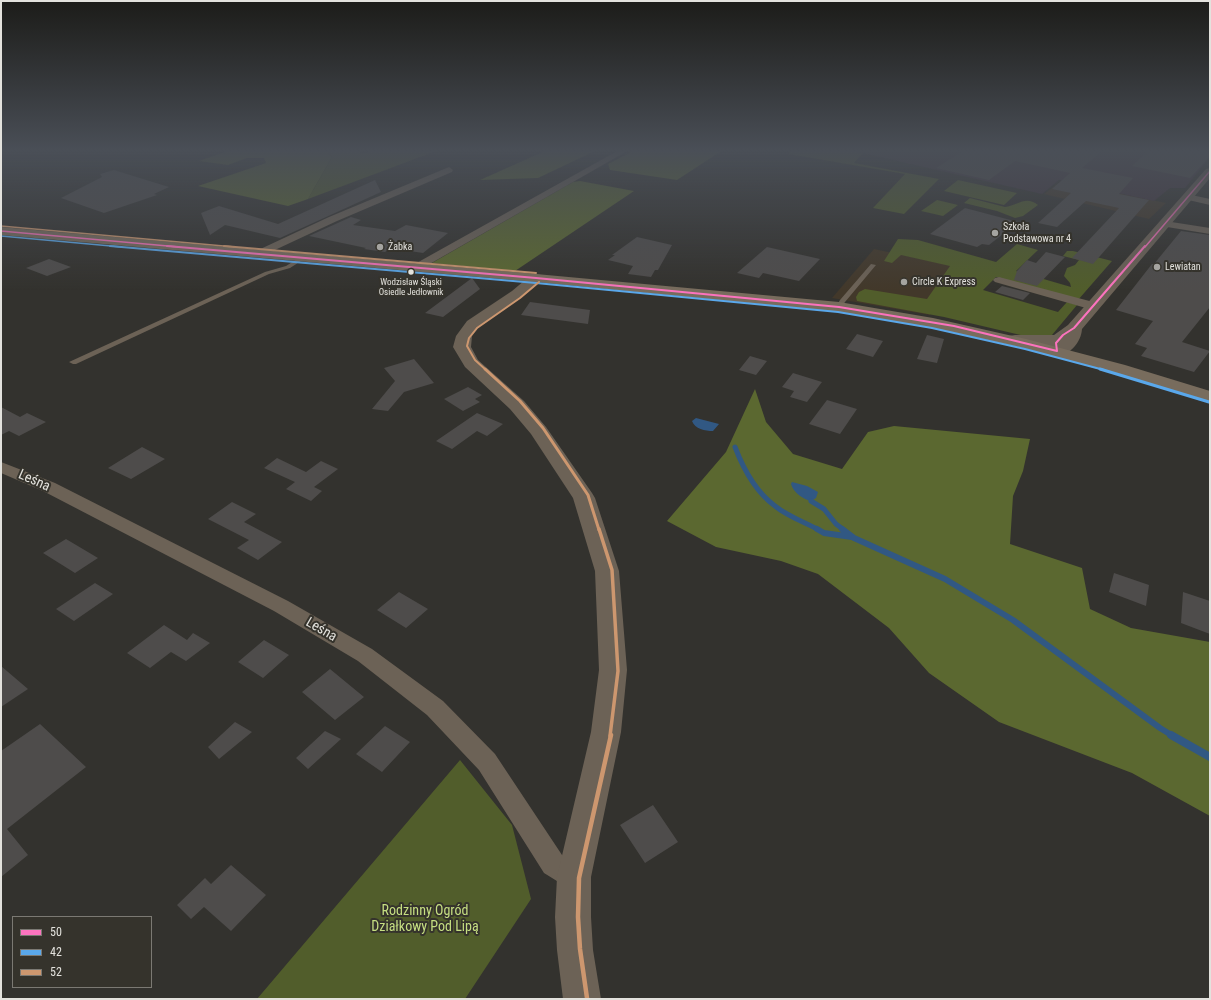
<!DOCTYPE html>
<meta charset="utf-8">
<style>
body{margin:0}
#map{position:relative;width:1211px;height:1000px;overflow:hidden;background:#33322e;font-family:"Roboto Condensed",sans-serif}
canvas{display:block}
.frame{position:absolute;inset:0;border:2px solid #e3e2dd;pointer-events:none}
.legend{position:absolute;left:12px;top:916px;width:140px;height:72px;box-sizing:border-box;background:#35332c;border:1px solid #7b7973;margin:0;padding:5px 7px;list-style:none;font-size:12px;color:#e3e2dd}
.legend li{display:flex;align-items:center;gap:8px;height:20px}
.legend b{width:20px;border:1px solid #7b7973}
</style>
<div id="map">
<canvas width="1211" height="1000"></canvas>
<div class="frame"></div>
<ul class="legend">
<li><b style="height:5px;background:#fc73be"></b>50</li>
<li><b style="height:5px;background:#5aa8eb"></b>42</li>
<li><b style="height:5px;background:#cd976f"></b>52</li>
</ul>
</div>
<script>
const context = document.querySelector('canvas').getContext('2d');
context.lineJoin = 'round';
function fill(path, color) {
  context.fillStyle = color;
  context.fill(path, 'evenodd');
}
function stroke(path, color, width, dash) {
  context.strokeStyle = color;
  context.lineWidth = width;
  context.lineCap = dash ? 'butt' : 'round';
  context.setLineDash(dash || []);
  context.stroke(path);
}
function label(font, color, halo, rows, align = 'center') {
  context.font = font + ' "Roboto Condensed",sans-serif';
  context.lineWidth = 4;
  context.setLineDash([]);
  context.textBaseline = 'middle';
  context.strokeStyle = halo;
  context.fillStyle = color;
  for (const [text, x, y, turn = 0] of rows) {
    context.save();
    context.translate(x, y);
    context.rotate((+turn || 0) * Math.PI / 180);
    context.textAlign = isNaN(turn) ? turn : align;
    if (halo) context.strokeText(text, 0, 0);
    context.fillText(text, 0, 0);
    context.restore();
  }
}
const commercial = new Path2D(`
 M1061,181L1166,203L1149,219L1044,194Z
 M874,249L954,266L930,315L832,298Z`);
const industrial = new Path2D(`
 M849,150H1210V157L1185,188H1170L1154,201L1059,180L1042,194Z`);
const green = new Path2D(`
 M324,150H354L363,153L380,150H439L308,199L332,157Z
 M793,150H849L863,153L854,163L939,179L904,214L873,208L905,174L788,154Z
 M958,180L1017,193L1004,205L944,191Z
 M970,198L1005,207C1018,205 1026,195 1038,205L1023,216L1015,218L997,211L964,203Z
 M937,200L958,205L943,216L921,211Z
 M898,239L918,240L996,262L1017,244L1038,250L1016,271L1071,287L1070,283L1064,276L1067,268L1075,265L1079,260L1063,256L1067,251H1073L1112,261L1078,300L996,277L983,290L1058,312L1067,302L1077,305L1052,335L1049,337H1029L944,317L857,301L856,297L859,292L865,289L927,299L950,266L901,255L892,263L884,261Z
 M460,760L512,825L531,899L465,999H257Z`);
const forest = new Path2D(`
 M230,150H324L332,157L308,199L288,206L198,186L266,163L264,158H247L228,165L199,161Z
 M547,150H597L538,178L480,180Z
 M635,150H723L677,180L610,170L608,164Z
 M580,181L634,191L515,271L432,263L573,182Z
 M755,389L766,422L793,454L842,469L868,432L894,426L1030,439L1023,471L1013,496L1010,544L1082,568L1090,609L1131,628L1210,642V816L1132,773L999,722L929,673L889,628L818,574L781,561L716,547L667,521L726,452Z`);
const water = new Path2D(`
 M696,418L719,424L713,431C705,431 695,429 692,421Z
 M792,482L807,486L818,492L816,498L811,501C804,500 793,492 791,484Z`);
const streamFar2 = new Path2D(`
 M735,447C743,468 756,492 775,506C787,516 804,522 819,530
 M811,501L824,509L836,524L844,530`);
const streamFar1 = new Path2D(`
 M817,529L824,533L852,537
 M842,529L854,538L945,579L1013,620L1160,728L1173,736`);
const stream = new Path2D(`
 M1171,735L1210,757`);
const building = new Path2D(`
 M965,150H1103L1082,168L1133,178L1119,194L1149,200L1093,264L1072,258L1119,208L1086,201L1057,227L1038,223L1071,193L1052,189L1070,173L1015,161L989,180L936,168Z
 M1149,150H1210V156L1190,178L1132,166Z
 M114,170L169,187L154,194L157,195L104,213L61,198L102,177L100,174Z
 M375,180L381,192L280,238L225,225L210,235L201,213L219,206L278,224Z
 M965,208L1018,222L989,245L982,244L977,247L930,234Z
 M351,217L361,220L353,225L395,231L406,225L448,233L423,253L390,248L385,252L364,249L366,248L309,236Z
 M1181,231L1210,235V307L1182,342L1210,351L1194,372L1141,356L1147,348L1135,344L1153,321L1116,310L1152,264H1154Z
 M637,237L672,245L658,270H655L651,277L628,274L633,266L608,260L615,255H612Z
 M767,247L820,259L799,281L763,273L759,278L737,273Z
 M1046,252L1065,257L1037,286L1014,280L1017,271L1027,260L1036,263Z
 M49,259L71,267L47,276L26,268Z
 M472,278L480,289L443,317L425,313Z
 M1002,286L1030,293L1023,300L995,292Z
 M530,302L590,310L588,324L521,315Z
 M857,334L883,341L873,357L846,349Z
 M927,335L944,339L937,363L917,359Z
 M750,356L767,361L756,375L739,370Z
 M414,359L434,383L404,392L388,411L372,409L395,381L384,368Z
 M793,373L822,382L807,402L790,397L794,391L782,387Z
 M468,387L482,395L475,399L480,402L463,411L444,399Z
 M827,400L857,409L840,434L809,424Z
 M1,407L20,417L27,413L46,422L19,436L9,431L1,435Z
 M477,413L503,424L487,436L477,431L452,449L436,441Z
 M142,447L165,459L131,479L108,468Z
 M277,458L306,472L321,461L338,469L314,487L322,491L311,501L286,489L295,482L264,468Z
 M232,502L256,514L244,522L282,542L258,560L237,548L249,540L208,519Z
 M66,539L98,558L75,573L43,553Z
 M1114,573L1149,585L1146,606L1109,592Z
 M95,583L113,594L74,621L56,609Z
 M399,592L428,609L406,628L377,610Z
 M1183,592L1210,601V634L1181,623Z
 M164,625L187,640L193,633L210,643L186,661L171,652L150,668L127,653Z
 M264,640L289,655L263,678L238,662Z
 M1,666L28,689L1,707Z
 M330,669L364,697L335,720L302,692Z
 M235,722L252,732L219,759L208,747Z
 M40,724L86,767L7,829L28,855L1,877V751Z
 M385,726L410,742L382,772L356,754Z
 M325,731L341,739L308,769L296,758Z
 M653,805L678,842L645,863L620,825Z
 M231,865L266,895L231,931L204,907L191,919L177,905L205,878L211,884Z`);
const service = new Path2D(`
 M302,256L304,257V259L290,268L269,274L76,364H73L69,362L265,272L286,266Z
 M871,264L876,265L845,302L841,308H837L836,307L840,300Z`);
const minor = new Path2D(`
 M619,150H629L421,269H413L411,267L413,265Z
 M449,167L453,170L452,172L337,221L262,256L258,257L253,254L254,252L329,217Z
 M1187,194L1210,199V205L1184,199L1182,197L1184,195Z
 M1165,221L1210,228V234L1161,226L1160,224Z
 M999,277L1097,303L1099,306L1097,309L1093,310L995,282L993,280L995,278Z
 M1,462L55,483L288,601L372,649L443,701L495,754L562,855L583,868L587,877L583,886L574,890L565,886L544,873L479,770L427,715L358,661L274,611L43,491L1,473Z`);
const tertiary = new Path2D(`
 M1210,168V178L1082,329C1081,344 1067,359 1051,355L1048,346L1009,344L1007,340L1009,336L1015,335H1054L1068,325L1206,169Z
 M536,274L541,275L543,278L541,281L522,297L479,327L472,336L471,347L478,360L524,401L546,427L592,493L595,498L619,571L627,670L621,732L591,877V917L593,950L601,999H563L557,950L555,917L557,877L591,732L599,670L595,571L573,498L531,434L510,409L465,367L453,347L456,336L467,321L512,291L531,275Z`);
const secondary = new Path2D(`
 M1,227L536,274L839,302L933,318L1026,339L1125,365L1210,391V403L1112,373L1023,348L933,328L839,312L536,282L1,235Z`);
const bus1Far1 = new Path2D(`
 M1,231L179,247
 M1145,247L1210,171`);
const bus1 = new Path2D(`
 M167,246L536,278L839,307L954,326L1057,351
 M1057,351L1056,343L1063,335L1074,328L1145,246`);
const bus2Far2 = new Path2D(`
 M1,236L122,247`);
const bus2Far1 = new Path2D(`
 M110,246L536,283L838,312L932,328L1025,349L1104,370`);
const bus2 = new Path2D(`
 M1100,369L1209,402`);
const bus3Far4 = new Path2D(`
 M1,226L235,247`);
const bus3Far3 = new Path2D(`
 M224,246L536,273
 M486,370L475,360L467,346L469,338L477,328L520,298L539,282`);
const bus3Far2 = new Path2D(`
 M485,369L520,401L543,428L588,495L599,530`);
const bus3Far1 = new Path2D(`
 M599,529L612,570L618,671L610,736`);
const bus3 = new Path2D(`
 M587,998L580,949L578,917L579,878L611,735`);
const markers = [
 [995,233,4,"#a5a4a0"],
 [380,247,4,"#a5a4a0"],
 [1157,267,4,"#a5a4a0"],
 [411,272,3.5,"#e3e2dd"],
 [904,282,4,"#a5a4a0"]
];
const farBusnames = [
 ["Wodzisław Śląski",411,283],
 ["Osiedle Jedłownik",411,293]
];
const farPoinames = [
 ["Szkoła",1003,227],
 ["Podstawowa nr 4",1003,239],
 ["Żabka",388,247],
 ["Lewiatan",1165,267],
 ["Circle K Express",912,282]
];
const nearStreetnames = [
 ["Leśna",34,481,24],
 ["Leśna",321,630,30]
];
const nearParknames = [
 ["Rodzinny Ogród",425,911],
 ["Działkowy Pod Lipą",425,927]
];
fill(commercial, '#42382a');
fill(industrial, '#413540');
fill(green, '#515d2b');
fill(forest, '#5b6830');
fill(water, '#315883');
stroke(streamFar2, '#315883', 5);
stroke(streamFar1, '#315883', 6);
stroke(stream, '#315883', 8);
fill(building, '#4e4c4b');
fill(service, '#6c6256');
fill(minor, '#6c6256');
fill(tertiary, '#6c6256');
fill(secondary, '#786c5d');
stroke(bus1Far1, '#fc73be', 1.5);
stroke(bus1, '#fc73be', 2);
stroke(bus2Far2, '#5aa8eb', 1.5);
stroke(bus2Far1, '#5aa8eb', 2);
stroke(bus2, '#5aa8eb', 3);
stroke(bus3Far4, '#cd976f', 1.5);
stroke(bus3Far3, '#cd976f', 2);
stroke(bus3Far2, '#cd976f', 3);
stroke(bus3Far1, '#cd976f', 3.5);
stroke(bus3, '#cd976f', 4.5);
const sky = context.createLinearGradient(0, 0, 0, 290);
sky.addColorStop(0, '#1c1c19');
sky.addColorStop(0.52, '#4a4f57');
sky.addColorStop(1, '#4a4f5700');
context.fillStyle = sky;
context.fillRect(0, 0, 1211, 290);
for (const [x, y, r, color] of markers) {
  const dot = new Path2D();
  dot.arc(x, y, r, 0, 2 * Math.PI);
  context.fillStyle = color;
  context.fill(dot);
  stroke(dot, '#35332c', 1.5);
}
label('9px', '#e3e2dd', '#35332c', farBusnames);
label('10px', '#e3e2dd', '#35332c', farPoinames, 'left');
label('14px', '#e3e2dd', '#35332c', nearStreetnames);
label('14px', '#c6df82', '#35332c', nearParknames);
</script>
